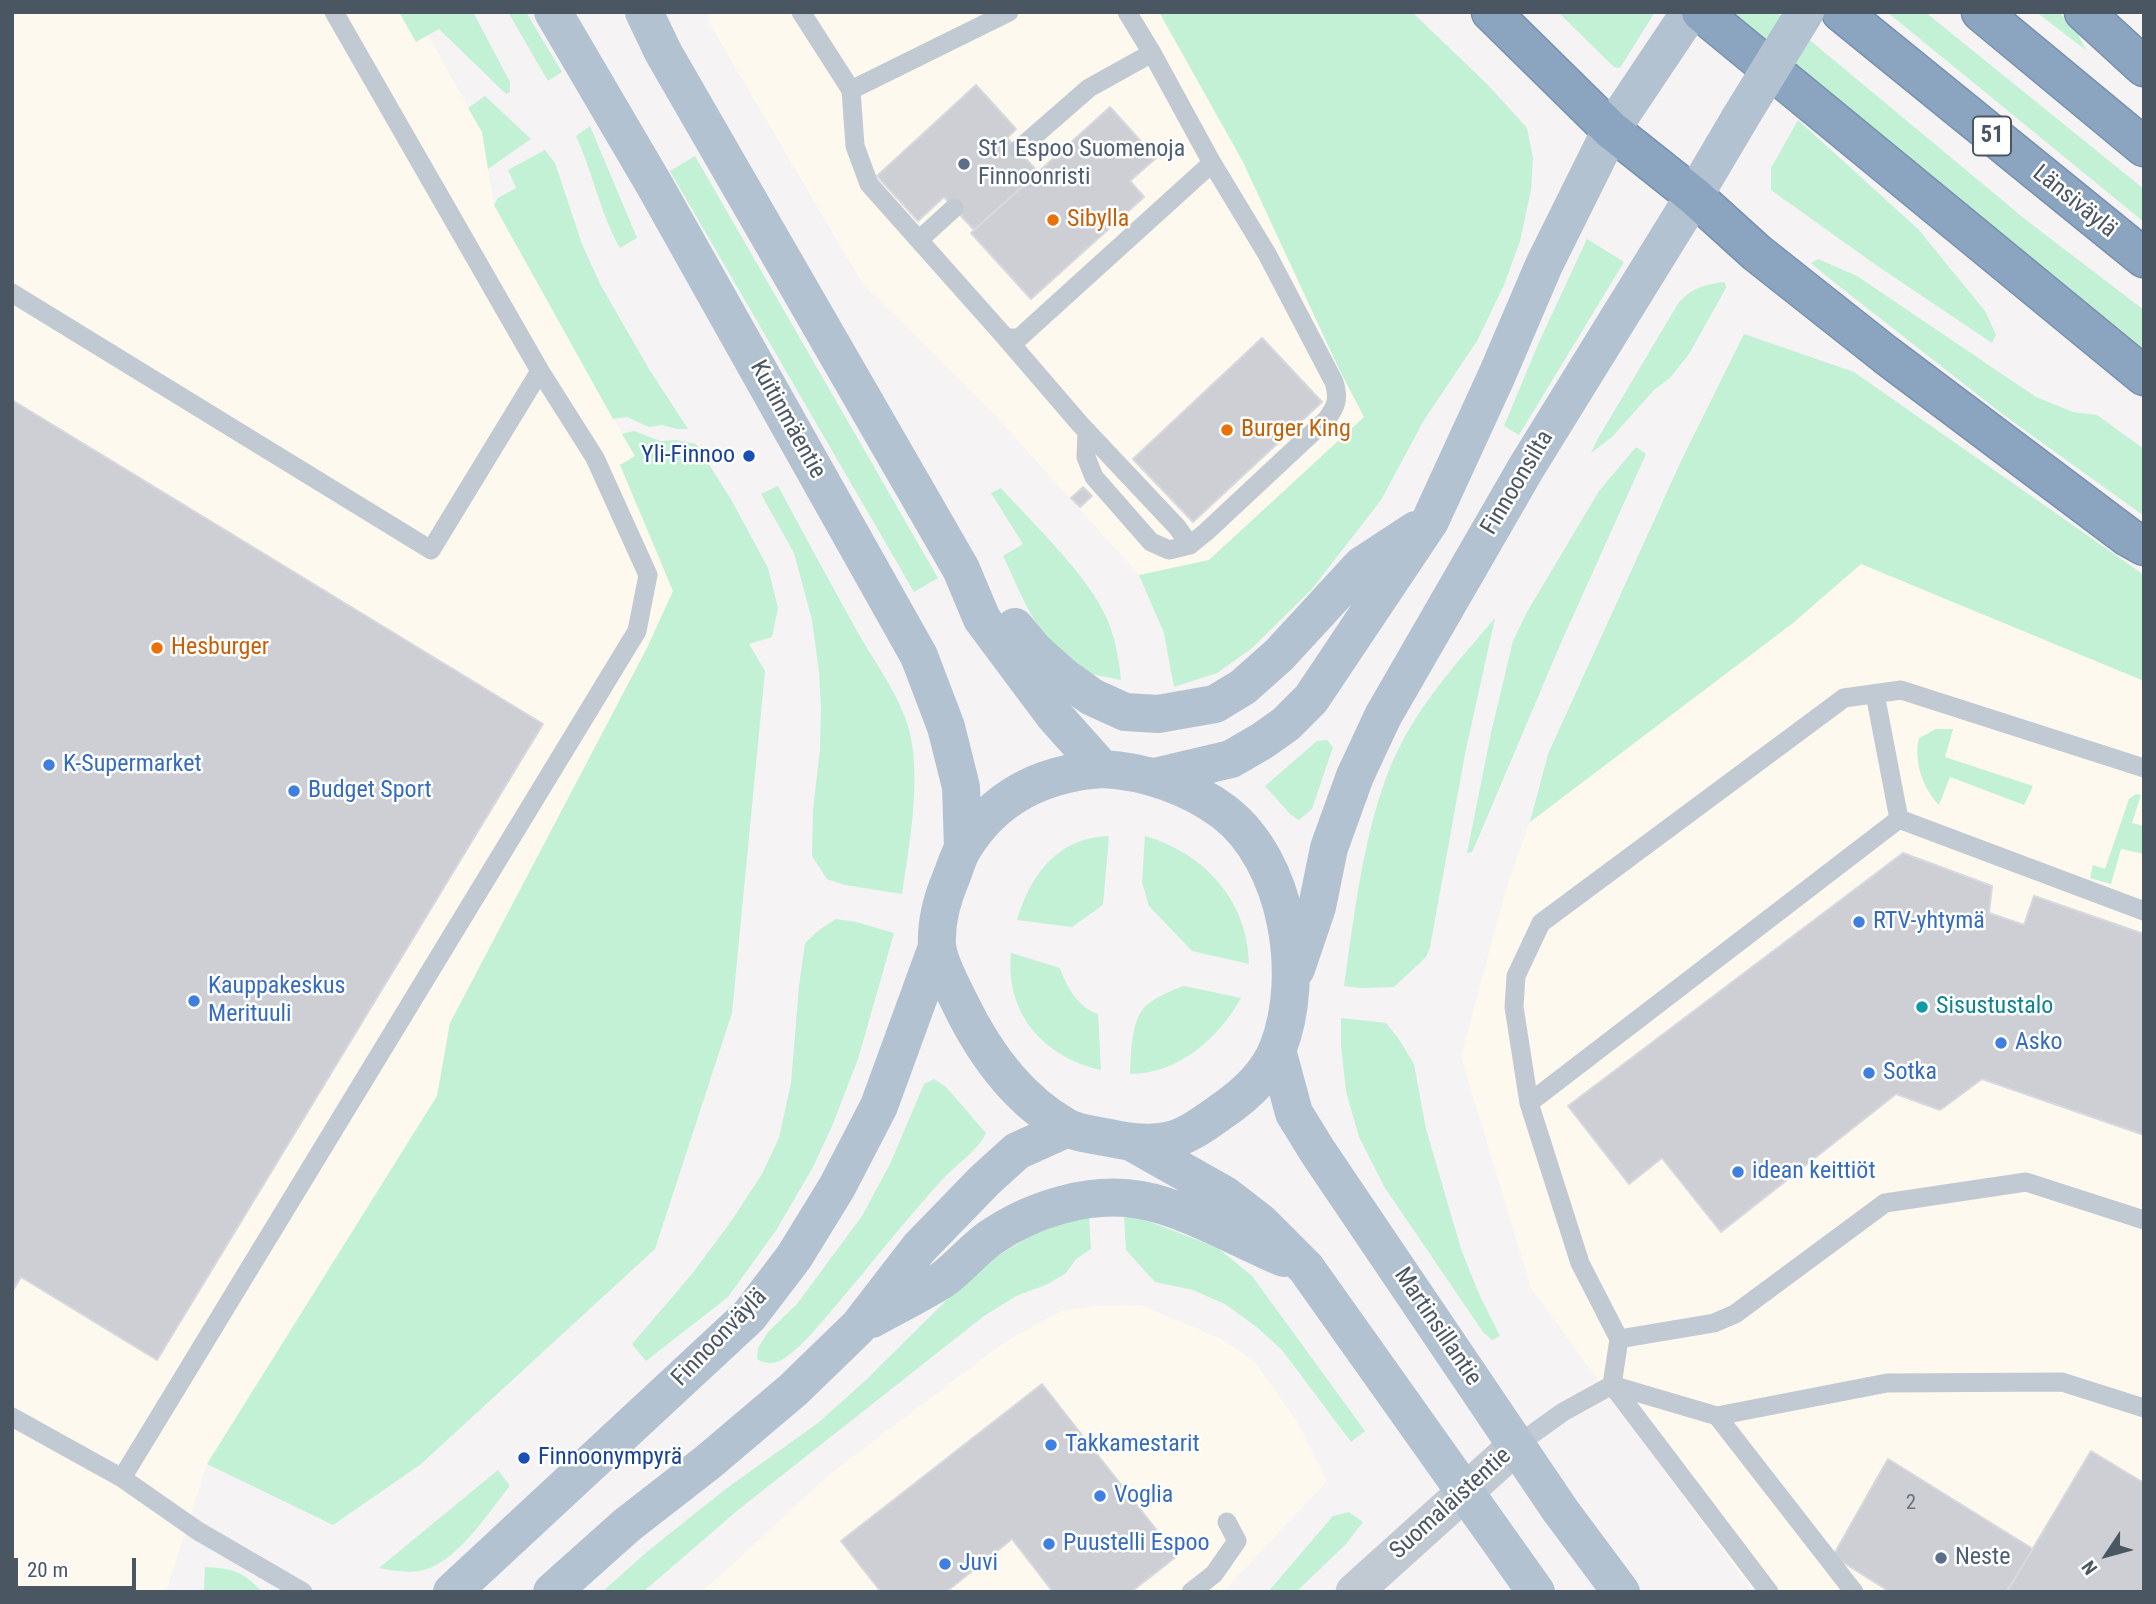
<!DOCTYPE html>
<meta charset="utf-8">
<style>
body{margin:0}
#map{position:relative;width:2156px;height:1604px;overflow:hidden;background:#f5f3f3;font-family:"Roboto Condensed",sans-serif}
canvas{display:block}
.frame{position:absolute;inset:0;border:14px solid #4a5661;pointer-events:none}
.north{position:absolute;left:2072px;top:1520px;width:70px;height:70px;-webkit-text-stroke:5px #fff;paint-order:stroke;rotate:234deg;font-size:19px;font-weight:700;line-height:28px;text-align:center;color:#4a5661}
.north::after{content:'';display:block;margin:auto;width:24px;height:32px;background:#4a5661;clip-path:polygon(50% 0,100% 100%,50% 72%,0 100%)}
.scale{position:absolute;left:14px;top:1558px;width:122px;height:32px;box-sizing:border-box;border:4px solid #4a5661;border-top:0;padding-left:9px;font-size:21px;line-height:24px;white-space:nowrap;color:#4a5661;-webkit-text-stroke:5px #fff;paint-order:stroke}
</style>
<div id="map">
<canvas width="2156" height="1604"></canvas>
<div class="frame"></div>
<div class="north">N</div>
<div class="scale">20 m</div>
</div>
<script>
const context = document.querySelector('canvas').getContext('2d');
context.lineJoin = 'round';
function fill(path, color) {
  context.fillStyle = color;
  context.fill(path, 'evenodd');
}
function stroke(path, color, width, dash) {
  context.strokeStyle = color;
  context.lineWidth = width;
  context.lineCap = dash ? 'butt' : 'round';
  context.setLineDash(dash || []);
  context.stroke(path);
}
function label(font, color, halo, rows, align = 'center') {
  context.font = font + ' "Roboto Condensed",sans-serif';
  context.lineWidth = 5;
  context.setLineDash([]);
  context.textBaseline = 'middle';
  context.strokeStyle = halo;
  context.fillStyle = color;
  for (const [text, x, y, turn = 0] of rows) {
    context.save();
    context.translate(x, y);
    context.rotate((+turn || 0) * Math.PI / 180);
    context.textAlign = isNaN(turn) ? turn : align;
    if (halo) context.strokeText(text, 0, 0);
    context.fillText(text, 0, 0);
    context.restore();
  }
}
const commercial = new Path2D(`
 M12,12H415L482,132L494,205L635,456L620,465L673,591L647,648L450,1023L437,1096L207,1464L166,1592H12Z
 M711,12H1159L1244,162L1364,417L1209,560L1139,575L994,414L862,283L708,21Z
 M1861,564L2144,681V1592H1753L1531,1288L1461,1057L1506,889L1530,822L1793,623Z
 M1141,1305L1221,1339L1254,1361L1298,1423L1327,1481L1223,1592H702L831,1473L1006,1341L1061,1311L1095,1306Z`);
const green = new Path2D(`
 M399,12H473L510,82V92L506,94L439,29L416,42Z
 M508,12H526L562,72L548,81Z
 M1159,12H1412L1488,85L1527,128L1533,158L1531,190L1520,241L1504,285L1477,341L1424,420L1381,500L1312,589L1251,649L1217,673L1174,687L1164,633L1139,575L1209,560L1364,417L1339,369L1243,162Z
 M1558,12H1655L1620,68L1614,67Z
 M1732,12H1776L2026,220L2144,310V349Z
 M1887,12H1925L2144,189V222Z
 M2036,12H2059L2075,29L2086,50Z
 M485,96L531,139L488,169L482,132L468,108Z
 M1798,120L1918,229L1985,311L1996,335L1992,343L1876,265L1771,190V168Z
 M590,126L637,238L620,248C600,213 593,173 576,136Z
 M545,150L555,163L582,244L600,284L649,369L688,429H678L662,425L649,427L627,417L613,419L494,205L498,198L516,188L508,170Z
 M695,156L938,578L914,592L670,171Z
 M1587,239L1624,262L1519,435L1504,426L1539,342Z
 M1818,259L1857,276L2036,397L2073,412L2097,415L2144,449V516L2001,413L1830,279L1811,263Z
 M1725,282L1726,288L1689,354L1670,378L1654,390L1612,437L1591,453L1597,440L1679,302C1692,288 1706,284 1725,282Z
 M1744,334L1854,372L2144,575V681L1861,564L1793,623L1530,822L1548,754L1682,459Z
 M634,431L660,441L676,440L696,444L732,501L768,568L778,608L772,637L749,644L765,671L732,1013L655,1249L421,1464L333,1525L207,1464L437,1096L450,1023L647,648L673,591L620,465L635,456L622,434Z
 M1636,447L1646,454L1560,645L1477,841L1472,852L1467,853L1491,733L1513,641L1527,612L1599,491Z
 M778,486C804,534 830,583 857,631C878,669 909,706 913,751C918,798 909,847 902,894L845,885L827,879L812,856L813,810L820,749L821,707L819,672L812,620L794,553L761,494Z
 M1001,488C1033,524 1087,574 1106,617C1115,636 1119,659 1121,680C1109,677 1094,676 1084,670C1040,648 1023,597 1003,556L1023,544L991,493Z
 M1495,618L1465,754L1430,947L1426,957L1394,987L1361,988L1344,986C1355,910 1366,809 1402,742C1427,695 1462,657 1495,618Z
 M1936,729H1953L1945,757L2033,786L2024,805L1950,777L1939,805C1923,789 1913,760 1919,738Z
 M1327,740L1333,747L1312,809L1299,820L1291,815L1265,786L1317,741Z
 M2136,794L2141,795L2132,823L2144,826V854L2121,849L2111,884L2090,878L2093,865L2105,869L2129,799Z
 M1109,836L1103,905L1072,927L1017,920C1031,874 1057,838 1109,836Z
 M1145,836C1204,853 1248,901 1249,964L1192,951L1149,906L1142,882Z
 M836,919L856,922L894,933L858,1059L832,1126L813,1167L777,1229L728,1297L646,1361L632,1344L692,1274L732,1220L762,1174L779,1138L791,1083L799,986L805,943L819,930Z
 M1011,953L1060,968C1066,987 1079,1008 1098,1014L1101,1070C1043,1057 1005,1013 1011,953Z
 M1184,986L1241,998C1219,1038 1178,1074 1130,1074C1131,1055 1131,1028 1141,1012C1148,1000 1172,990 1184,986Z
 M1341,1018L1386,1023L1398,1038L1414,1064L1426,1129L1461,1249L1479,1294L1500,1336L1492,1340L1483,1332L1385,1188L1359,1137L1346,1091L1341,1046Z
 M934,1079L946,1087L986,1133C978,1151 955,1165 942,1180C906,1219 873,1262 838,1303C822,1321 806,1343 786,1357C777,1364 767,1365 757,1359L758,1348L768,1332L797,1304L862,1216L890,1164L924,1084Z
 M1089,1216L1091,1249L1076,1259L1066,1273L1048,1284L1016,1296L984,1316L738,1510L643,1592H602L648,1551L727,1488L818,1423L867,1379L982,1265L1041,1230Z
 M1124,1216L1143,1219L1218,1248L1252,1276L1365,1431L1351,1442L1282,1350L1258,1328L1225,1304L1193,1290L1155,1282L1126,1250Z
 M498,1470L510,1486C487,1513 456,1566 418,1571C405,1573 391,1570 379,1568Z
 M1349,1512L1363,1522L1346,1544L1296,1592H1268L1333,1516Z
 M205,1567C230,1568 244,1571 262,1592H204Z`);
const building = new Path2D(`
 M976,85L1016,129L1007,138L1038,172L974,230L944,197L918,221L877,176Z
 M1110,107L1156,158L1130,181L1144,197L1031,299L971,233Z
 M1262,338L1322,402L1193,522L1133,459Z
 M12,400L543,724L157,1360L21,1277L12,1292Z
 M1083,487L1092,496L1080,507L1071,498Z
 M1903,853L1992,886L1989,913L2024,925L2034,896L2144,934V1135L1982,1079L1940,1110L1896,1094L1721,1232L1662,1158L1629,1184L1568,1106Z
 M1042,1384L1177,1556L1131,1592H1053L1012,1539L946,1592H881L841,1541Z
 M2091,1451L2144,1483V1592H2007Z
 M1888,1459L2033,1549L2006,1592H1890L1833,1556Z`);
const service = new Path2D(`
 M801,12L851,90L855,146L869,184L1006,338H1019L1212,163L1152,53L1127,12
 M851,90L1009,12
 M1018,150L1089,88L1152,53
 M919,240L954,208
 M12,293L431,550L540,371
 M1006,338L1080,424L1177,527L1190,545L1206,532L1326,420C1337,406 1339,398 1334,382L1267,254L1212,163
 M1087,431L1086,457L1094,477L1151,542L1169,550L1190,545
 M1875,694L1899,819
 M1529,1103L1899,819L2144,911
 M1619,1339L1714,1323L1735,1314L1885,1203L2026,1182L2144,1220
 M1717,1416L1887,1383L2062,1382L2144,1408
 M12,1417L122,1478L198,1531L303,1592
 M1517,1445L1563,1412L1612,1385L1717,1416L1854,1592
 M122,1478L637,631L648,575L595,458L540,371L334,12
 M1191,1592L1214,1574L1237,1541L1227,1522
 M1769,1592L1612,1385L1619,1339L1580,1263L1529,1103L1514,1007L1516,976L1541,923L1844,698L1901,690L2144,768`);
const minor = new Path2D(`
 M1354,1592L1517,1445`);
const primary = new Path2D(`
 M553,12L655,186L919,656L946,727L961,787L963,848
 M644,12L663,52L961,569L982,619L1053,714L1102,769
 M1015,627L1034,650L1064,677L1092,697L1125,712L1158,714L1215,704L1243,687L1279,655L1361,566L1416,530
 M1102,769C1145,771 1189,786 1224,812C1288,861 1306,976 1278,1048C1268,1074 1244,1096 1222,1111C1205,1123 1187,1137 1167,1141C1148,1145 1128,1142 1110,1138C1097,1135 1078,1134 1066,1127C1017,1099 984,1053 960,1003C953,989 938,961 937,945C936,923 942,899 951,878C955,868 958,856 964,847C995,796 1044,773 1102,769Z
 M1155,777L1231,759L1262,741L1286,724L1311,699L1430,521L1497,375L1544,265L1611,130L1690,12
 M1296,969L1317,907L1329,848L1355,776L1383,716L1526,468L1694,196L1740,118
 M1277,1050L1294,1113L1318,1152L1560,1510L1621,1592
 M1133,1143L1225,1195L1260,1222L1306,1268L1536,1592
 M872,1319C895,1306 920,1294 942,1280C959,1268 973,1250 990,1238C1032,1209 1090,1191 1141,1200C1186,1208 1241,1240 1284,1258
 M452,1592L749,1316L794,1257L837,1187L879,1106L937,947
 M552,1592L627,1525L708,1462L793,1390L858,1327L919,1248L984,1181L1017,1151L1068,1128`);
const motorway = new Path2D(`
 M1491,12L1611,130L1694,196L1757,253L1886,355L2128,537L2144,546
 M1701,12L2144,376
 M1841,12L2144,258
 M1981,12L2144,147
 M2084,12L2144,67`);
const primaryBridge = new Path2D(`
 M1740,118L1805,12`);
const markers = [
 [964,164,7,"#5c6f8a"],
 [1053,220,7,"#e8710a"],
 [1227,430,7,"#e8710a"],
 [749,456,7,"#1a4fb4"],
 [157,648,7,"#e8710a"],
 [49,765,7,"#3f7fe0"],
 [294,791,7,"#3f7fe0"],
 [1859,922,7,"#3f7fe0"],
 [194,1001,7,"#3f7fe0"],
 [1922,1007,7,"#0f9aa8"],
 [2001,1043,7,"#3f7fe0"],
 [1869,1073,7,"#3f7fe0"],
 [1738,1172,7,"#3f7fe0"],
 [1051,1445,7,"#3f7fe0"],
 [524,1458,7,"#1a4fb4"],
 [1100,1496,7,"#3f7fe0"],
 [1049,1544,7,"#3f7fe0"],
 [1941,1558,7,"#5c6f8a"],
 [945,1564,7,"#3f7fe0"]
];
const numberNames = [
 ["2",1911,1504]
];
const shields = [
 [1992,136,38]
];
const shieldNames = [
 ["51",1992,136]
];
const serviceNames = [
 ["St1 Espoo Suomenoja",978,150],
 ["Finnoonristi",978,178],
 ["Neste",1955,1558]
];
const streetNames = [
 ["Länsiväylä",2074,202,39],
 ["Kuitinmäentie",787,420,61],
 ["Finnoonsilta",1518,483,-59],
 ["Martinsillantie",1437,1327,56],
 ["Finnoonväylä",720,1338,-46],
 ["Suomalaistentie",1451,1504,-42]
];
const foodNames = [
 ["Sibylla",1067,220],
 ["Burger King",1241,430],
 ["Hesburger",171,648]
];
const transitNames = [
 ["Yli-Finnoo",735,456],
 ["Finnoonympyrä",538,1458,"left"]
];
const shopNames = [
 ["K-Supermarket",63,765],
 ["Budget Sport",308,791],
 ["RTV-yhtymä",1873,922],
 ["Kauppakeskus",208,987],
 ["Merituuli",208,1015],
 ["Asko",2015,1043],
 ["Sotka",1883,1073],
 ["idean keittiöt",1752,1172],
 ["Takkamestarit",1065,1445],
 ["Voglia",1114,1496],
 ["Puustelli Espoo",1063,1544],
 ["Juvi",959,1564]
];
const cultureNames = [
 ["Sisustustalo",1936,1007]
];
fill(commercial, '#fdf9ef');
fill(green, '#c3f1d5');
fill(building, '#cdcfd5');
stroke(building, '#d7d9de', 2);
stroke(motorway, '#7690ad', 41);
stroke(service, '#c1cad2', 19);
stroke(minor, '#c1cad2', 37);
stroke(primary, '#b3c2d1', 38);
stroke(motorway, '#8ba5c1', 38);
stroke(primaryBridge, '#b3c2d1', 38);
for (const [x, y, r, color] of markers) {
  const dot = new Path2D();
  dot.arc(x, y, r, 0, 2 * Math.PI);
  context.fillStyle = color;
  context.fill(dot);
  stroke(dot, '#fff', 2.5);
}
label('21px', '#6b747e', null, numberNames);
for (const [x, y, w] of shields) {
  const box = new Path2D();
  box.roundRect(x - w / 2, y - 19.5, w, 39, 5);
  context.fillStyle = '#fff';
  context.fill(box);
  stroke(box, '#4a5661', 2);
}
label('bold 23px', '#4a5661', null, shieldNames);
label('24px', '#4e5e75', '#fff', serviceNames, 'left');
label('24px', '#4a5661', '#fff', streetNames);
label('24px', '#c56008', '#fff', foodNames, 'left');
label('24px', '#164399', '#fff', transitNames, 'right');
label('24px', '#366cbe', '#fff', shopNames, 'left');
label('24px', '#0d838f', '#fff', cultureNames, 'left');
</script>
